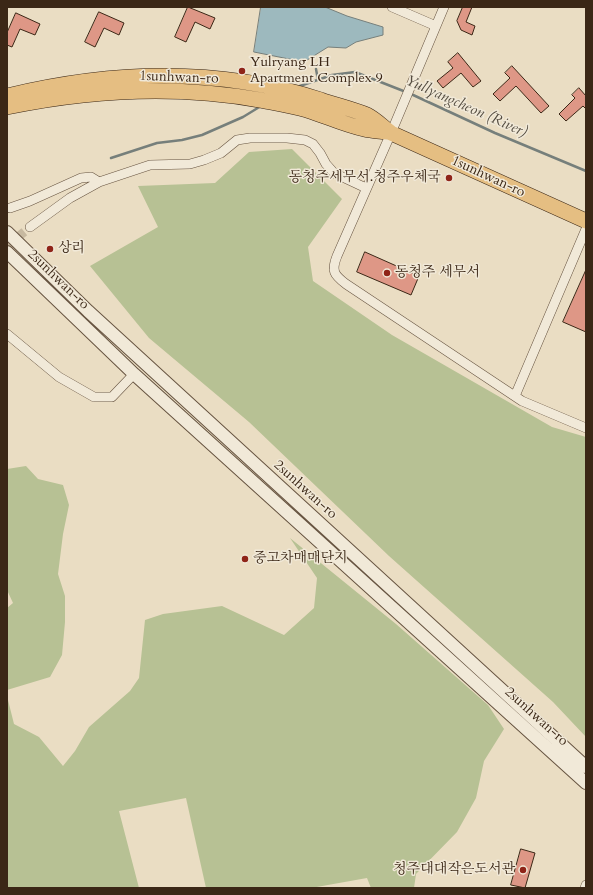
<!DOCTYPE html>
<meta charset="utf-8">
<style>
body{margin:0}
#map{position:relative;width:593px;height:895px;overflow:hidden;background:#eaddc3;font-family:Cardo,serif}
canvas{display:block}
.frame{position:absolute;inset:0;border:8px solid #3b2716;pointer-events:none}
</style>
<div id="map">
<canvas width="593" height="895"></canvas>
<div class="frame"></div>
</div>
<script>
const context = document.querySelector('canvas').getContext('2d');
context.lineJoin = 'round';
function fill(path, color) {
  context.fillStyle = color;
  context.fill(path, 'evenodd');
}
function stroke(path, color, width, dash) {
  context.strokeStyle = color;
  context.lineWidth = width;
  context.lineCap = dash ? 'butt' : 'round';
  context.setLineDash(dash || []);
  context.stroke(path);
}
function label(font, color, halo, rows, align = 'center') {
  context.font = font + ' Cardo,"Noto Serif KR",serif';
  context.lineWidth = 3;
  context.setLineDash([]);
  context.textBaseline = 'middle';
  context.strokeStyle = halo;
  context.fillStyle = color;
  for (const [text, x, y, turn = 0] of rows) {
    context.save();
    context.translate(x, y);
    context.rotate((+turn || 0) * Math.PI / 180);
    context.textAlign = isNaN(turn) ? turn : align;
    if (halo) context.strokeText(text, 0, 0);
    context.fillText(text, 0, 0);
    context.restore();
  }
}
const green = new Path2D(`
 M292,149L342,199L308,247L313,281L392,335L552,427L586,437V737L553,702L389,556L249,422L149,338L90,266L158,227L138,186L215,183L249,152Z
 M26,466L38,479L63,485L69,505L63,534L58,574L65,596V622L62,655L50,677L7,690V608L13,603L7,590V469Z
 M290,538L396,624L488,705L504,729L484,761L476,798L457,832L416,874L414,888H371L367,878L311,888H206L186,798L119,811L139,888H7V696L14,724L39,737L63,766L75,751L89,727L130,691L139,678L145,620L163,614L222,606L284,635L314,608L317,578Z`);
const water = new Path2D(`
 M261,7H325L347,16L383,27V35L356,42L346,48L328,47L304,62L254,52Z`);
const stream = new Path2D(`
 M316,69L318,80
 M297,87L332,75L355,72L406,92
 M411,94L495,133L586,171
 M111,158L157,143L182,140L202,135L243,117L261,106`);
const building = new Path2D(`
 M188,7L215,18L210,29L195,22L186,42L175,37Z
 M463,7H472L466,22L475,26L472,35L461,30L457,21Z
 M99,12L124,23L119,35L104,28L95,47L85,42Z
 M16,13L40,24L35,35L20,29L12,47L7,45V33Z
 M458,53L481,81L473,87L461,73L443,88L437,81L453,68L448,62Z
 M512,66L549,106L541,113L516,86L500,101L493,94L510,78L505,73Z
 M579,88L586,96V109L583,106L566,121L559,114L575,98L572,95Z
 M365,252L419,276L411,295L357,272Z
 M586,270V332L563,322Z
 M521,849L535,853L525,888L511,885Z`);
const minorTunnel = new Path2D(`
 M7,246L30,227`);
const minor = new Path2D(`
 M392,7L436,26
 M444,7L391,133L337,256C331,271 334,275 346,284L522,401L586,428
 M10,208L30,201L81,178L91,177L99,182
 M30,227L70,198L99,182L150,165L190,164L204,160L221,153L237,140L250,138H287L305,140L313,144L320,153L326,164L334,173L366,188
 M7,334L59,377L94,397H112L134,374
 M515,396L586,229
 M585,888L586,885`);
const tertiary = new Path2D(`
 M7,232L88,311L586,767
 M7,252L134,374L586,783`);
const primary = new Path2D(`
 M7,96C110,71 219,67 321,100C335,105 352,109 367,115C375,119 383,127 391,133L586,221
 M7,107C89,90 176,85 260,100C275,103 292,106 307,110C326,116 345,125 364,129C372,131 380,131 388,132`);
const markers = [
 [242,71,4,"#8f2418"],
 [449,178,4,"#8f2418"],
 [50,249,4,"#8f2418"],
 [387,273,4,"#8f2418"],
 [245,559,4,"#8f2418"],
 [523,870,4,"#8f2418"]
];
const poiNames = [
 ["Yulryang LH",250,63],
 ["Apartment Complex 9",250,79],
 ["동청주세무서.청주우체국",441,178,"right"],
 ["상리",58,249],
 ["동청주 세무서",395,273],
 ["중고차매매단지",253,559],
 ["청주대대작은도서관",515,870,"right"]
];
const streetNames = [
 ["1sunhwan-ro",179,78,2],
 ["1sunhwan-ro",488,177,25],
 ["2sunhwan-ro",58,280,44],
 ["2sunhwan-ro",305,490,42],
 ["2sunhwan-ro",536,717,42]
];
const waterNames = [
 ["Yullyangcheon (River)",466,107,24]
];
fill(green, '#b7c194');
fill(water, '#9db9be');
stroke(water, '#767f7b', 1);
stroke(stream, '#767f7b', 2.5);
fill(building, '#de9786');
stroke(building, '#3b2716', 1);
stroke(minorTunnel, '#c7b9a0', 9, [9, 4.5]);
stroke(minor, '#675441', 10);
stroke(tertiary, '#675441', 14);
stroke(primary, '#3b2716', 16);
stroke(minor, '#f1e9d8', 9);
stroke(tertiary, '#f1e9d8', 12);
stroke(primary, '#e5be82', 15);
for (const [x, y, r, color] of markers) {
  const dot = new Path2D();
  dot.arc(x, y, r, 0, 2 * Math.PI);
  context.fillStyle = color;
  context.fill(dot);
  stroke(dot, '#f1e9d8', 1.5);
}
label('14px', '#3b2716', '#f1e9d8', poiNames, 'left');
label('14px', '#3b2716', '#f1e9d8', streetNames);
label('italic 15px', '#544c40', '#f1e9d8', waterNames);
</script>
